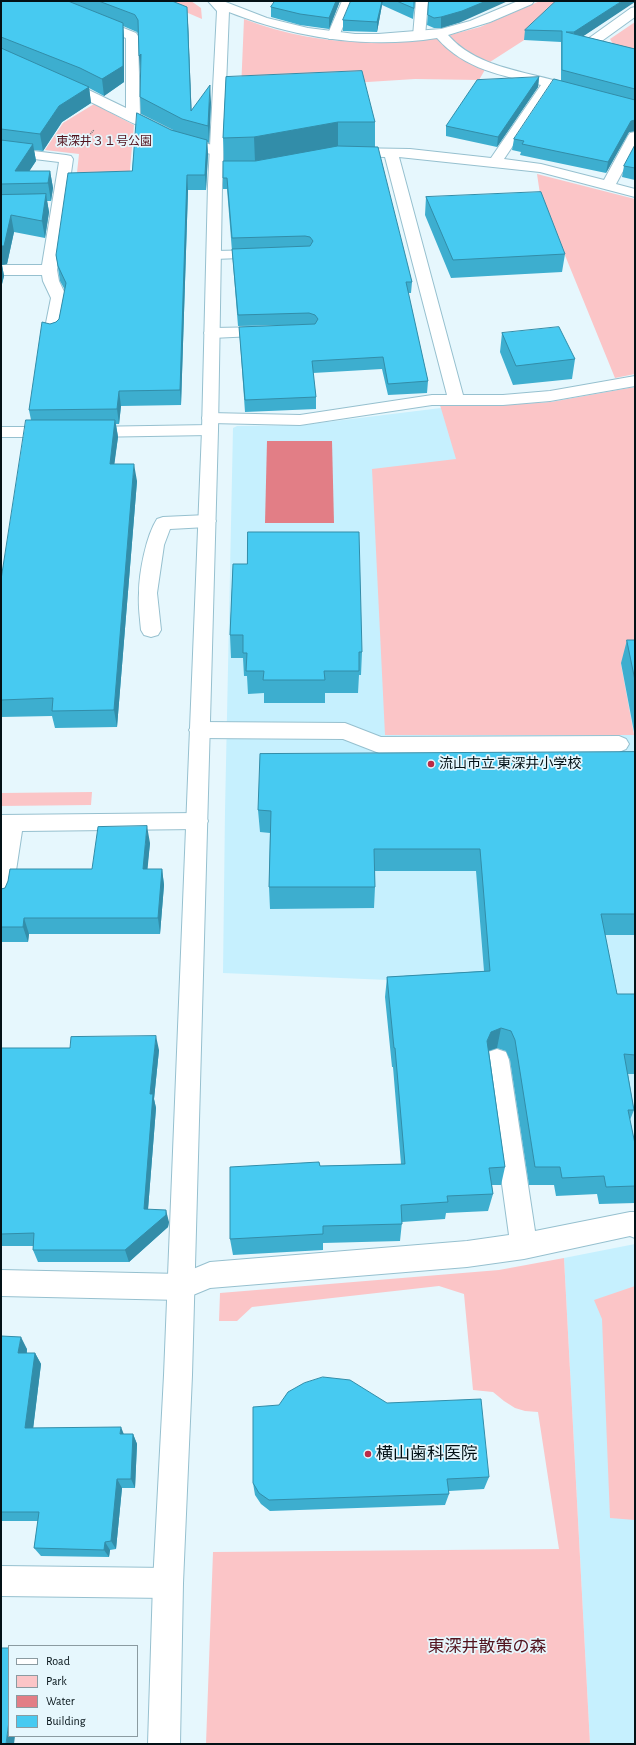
<!DOCTYPE html>
<meta charset="utf-8">
<style>
body{margin:0}
#map{position:relative;width:636px;height:1745px;overflow:hidden;background:#e6f7fd;font-family:"Alegreya Sans",sans-serif}
canvas{display:block}
.frame{position:absolute;inset:0;border:2px solid #031116;pointer-events:none}
.legend{position:absolute;left:8px;top:1645px;width:130px;height:92px;box-sizing:border-box;background:#e6f7fd;border:1px solid #8b9ba1;margin:0;padding:5px 7px;list-style:none;font-size:12px;color:#031116}
.legend li{display:flex;align-items:center;gap:8px;height:20px}
.legend b{width:20px;border:1px solid #8b9ba1}
</style>
<div id="map">
<canvas width="636" height="1745"></canvas>
<div class="frame"></div>
<ul class="legend">
<li><b style="height:5px;background:#fff"></b>Road</li>
<li><b style="height:11px;background:#fbc5c7"></b>Park</li>
<li><b style="height:11px;background:#e27e86"></b>Water</li>
<li><b style="height:11px;background:#47caf1"></b>Building</li>
</ul>
</div>
<script>
const context = document.querySelector('canvas').getContext('2d');
context.lineJoin = 'round';
function fill(path, color) {
  context.fillStyle = color;
  context.fill(path, 'evenodd');
}
function stroke(path, color, width, dash) {
  context.strokeStyle = color;
  context.lineWidth = width;
  context.lineCap = dash ? 'butt' : 'round';
  context.setLineDash(dash || []);
  context.stroke(path);
}
function label(font, color, halo, rows, align = 'center') {
  context.font = font + ' "Alegreya Sans","Noto Sans JP",sans-serif';
  context.lineWidth = 3.5;
  context.setLineDash([]);
  context.textBaseline = 'middle';
  context.strokeStyle = halo;
  context.fillStyle = color;
  for (const [text, x, y, turn = 0] of rows) {
    context.save();
    context.translate(x, y);
    context.rotate((+turn || 0) * Math.PI / 180);
    context.textAlign = isNaN(turn) ? turn : align;
    if (halo) context.strokeText(text, 0, 0);
    context.fillText(text, 0, 0);
    context.restore();
  }
}
const built = new Path2D(`
 M635,387V1169L610,974L388,980L223,973L225,811L233,428L237,426L302,425L441,408L440,405H505L551,402Z
 M635,1244V1744H590L564,1258Z`);
const green = new Path2D(`
 M153,1H191L201,8L202,19L174,7Z
 M540,1H589L560,17L490,62L467,54L451,38L450,35L480,27Z
 M244,19C287,36 333,43 379,42C393,42 422,36 434,38C444,40 449,51 458,57C466,62 476,65 486,68L479,80L415,79L241,90Z
 M635,22V49L613,44L610,39Z
 M94,104L134,125L129,180L76,182L79,154L45,150L63,123Z
 M537,174L635,199V374L615,378L540,194Z
 M635,387V663L621,664L634,735H385L372,469L456,459L440,405H505L551,402Z
 M92,792L91,805L1,806V793Z
 M564,1258L590,1744H206L213,1552L559,1549L538,1412L525,1411L515,1408L504,1401L493,1392L473,1390L464,1294L439,1286L252,1307L237,1321H219L220,1293L499,1270Z
 M635,1286V1520L610,1518L602,1319L594,1300Z`);
const water = new Path2D(`
 M267,441H332L334,523H265Z`);
const path = new Path2D(`
 M85,140L94,130`);
const service = new Path2D(`
 M342,1H352L353,3L339,36L337,39H329L327,36Z
 M416,1H428L425,36L423,39H415L413,36Z
 M263,250L268,251L270,254L268,257L214,259L209,258L207,255L209,252L214,251Z
 M269,327L275,329L277,332L275,335L212,338L206,336L204,333L206,330L212,328Z
 M207,515L213,517L216,521L213,525L207,527L170,529L164,545L157,593L161,630L158,635L151,637L144,635L141,630C140,618 138,605 139,593C139,573 146,536 157,519L163,517Z
 M199,722L345,723L381,737L619,736L626,739L629,744L626,749L619,752L379,753L343,739L199,738L192,735L189,730L192,725Z`);
const minor = new Path2D(`
 M39,1H56L136,33L138,36L140,115L181,135L221,148L223,151L221,154C196,160 88,99 58,86L57,83L58,80H68L126,108V38L41,4Z
 M213,1H223L267,18L308,28L355,34H378L441,29L470,21L518,1H534L532,4L490,22L448,35C474,65 516,70 553,80C580,87 608,95 635,102V110L552,88L504,159L541,164L604,180L628,136L630,133L635,132V149L616,184L635,189V197L540,172L399,157L463,395H503L550,391L635,376V386L550,401L503,405H432L300,425L210,423L204,422L202,418L204,414L210,413L300,415L432,395H447L385,157L350,156L345,155L343,152L345,149L350,148L410,149L491,158L541,85C502,75 465,70 437,38C361,50 285,36 214,6L212,3Z
 M635,7V17L599,43L635,51V59L585,47L583,44L585,41L631,8Z
 M1,147L66,155L71,156L73,159L57,270L59,281L67,298L60,333L58,336L52,338L46,336L44,333L51,298L43,281L42,275H1V265H42L59,162L1,155Z
 M210,425L216,426L218,430L216,434L210,435L88,437L82,436L80,432L82,428L88,427Z
 M1,427H53L59,428L61,432L59,436L53,437H1Z
 M197,813L205,815L208,821L205,827L197,829L22,831L12,897L9,903L1,906V815Z
 M497,1049L506,1052L509,1060L535,1231L630,1212H635V1238L630,1236L524,1259L467,1267L210,1288L181,1300L1,1296V1270L181,1274L210,1262L467,1241L509,1235L485,1060L488,1052Z
 M1,1566L168,1568L179,1572L183,1583L179,1594L168,1598L1,1596Z`);
const tertiary = new Path2D(`
 M208,1C218,1 226,0 229,11L222,185L218,430L192,1375L183,1583L180,1744H148L153,1583L164,1375L202,430L208,185L217,11Z`);
const wall = new Path2D(`
 M1,1H172L188,23L191,110L211,102L209,143L207,142L208,154L206,190H188L181,405L121,406L119,424H116L118,437L114,464L137,481L117,727L55,728L52,716L1,717V580L31,420L29,410L50,324L56,322L59,319L65,290L60,281L56,255L132,171L171,130H173L141,114L140,97L141,72L138,34L137,32L123,26L124,39V82L104,96L89,88L91,103L62,122L43,151L34,150L36,161L29,171H50L53,188L51,201H47L49,212L45,238L14,232L7,264L2,265L4,276L1,288Z
 M275,1H340L329,29L300,25L271,17V7Z
 M351,1H415L413,19L382,5L377,32L343,31V20Z
 M429,1L461,22L441,28H434L427,25Z
 M635,1L583,36L635,49V131L629,132L606,173L520,155L521,152L512,150L514,139L561,80V42L524,40L525,30Z
 M226,77L375,122V147L412,282L411,293H408L428,381L427,393L388,395L382,369L313,373L316,397V409L245,412L239,327L302,325L238,326L227,189H223V178L224,161L223,138Z
 M539,77L538,87L497,147L446,136V126Z
 M635,145V180L622,177L624,166Z
 M426,197L565,254L562,272L451,278L425,215Z
 M502,333L575,359L572,379L513,385L500,352Z
 M233,564L362,652L361,675H359L358,693H325V703H264V693L248,694L247,676H244L243,658H231L230,635Z
 M627,640H635V737L621,663Z
 M635,752V935H605L617,994H635V1074H628L634,1110L630,1120L635,1144V1203L599,1204L597,1194L556,1196L554,1185H529L510,1060L506,1051L497,1048L489,1051L505,1167L501,1185H492L493,1194L488,1211L446,1213L445,1219L402,1222L400,1241L323,1243V1250L233,1255L230,1239L320,1166L401,1164L393,1067H392L385,997L387,977L484,971L476,871H375V887L374,908L270,909L269,887L270,833L260,832L258,810Z
 M150,843L147,869H162L164,885L160,934H29L28,942H1V889L92,869Z
 M1,1048L159,1050L154,1099L156,1108L148,1209L169,1222L168,1227L129,1262H38L33,1250V1246H1Z
 M1,1336L27,1349V1353H35L41,1364L33,1428L124,1434H133L137,1444L135,1488H122L116,1549L110,1550L109,1557L41,1556L34,1548L38,1521H1Z
 M489,1477L484,1489L449,1491V1494L445,1505L270,1511L261,1504L255,1495L253,1483Z`);
const shadedWall = new Path2D(`
 M336,1H340L329,29V18Z
 M382,1H383L382,5L377,32V22Z
 M486,1H508L461,22L441,28V17Z
 M622,1H635V2L573,43L574,32Z
 M187,7L188,23L192,121L191,111Z
 M123,23L124,39V82L104,96L102,79Z
 M141,54L140,72L139,56Z
 M539,77L538,87L497,147L498,137Z
 M210,85L211,102L209,143L208,126Z
 M89,87L91,103L62,122L43,151L40,134L59,106Z
 M635,120V131L629,132L606,173L608,162L631,121Z
 M338,122V147L255,162L254,137Z
 M207,140L208,154L206,190L205,175Z
 M33,144L36,161L21,184L15,171Z
 M50,171L53,188L51,201L48,183Z
 M187,175L188,190L181,405L180,390Z
 M46,194L49,212L45,238L42,221Z
 M11,215L14,232L7,264L2,265L4,276L1,288V246Z
 M119,391L121,406L119,424L117,409Z
 M115,420L118,437L112,482L110,464Z
 M134,464L137,481L117,727L114,710Z
 M147,826L150,843L146,885L143,869Z
 M162,869L164,885L160,934L158,918Z
 M24,918L29,934L28,942L23,927Z
 M501,1028L497,1048L487,1051V1041L491,1032Z
 M156,1036L159,1050L154,1099L156,1108L147,1222L144,1209L150,1094Z
 M166,1210L169,1222L168,1227L129,1262L125,1250Z
 M21,1337L27,1349L25,1364L18,1353Z
 M35,1353L41,1364L32,1438L25,1428Z
 M121,1427L125,1437L120,1434Z
 M133,1434L137,1444L135,1488L131,1479Z
 M117,1479L122,1488L116,1549L111,1541Z
 M105,1542L110,1550L109,1557L104,1550Z
 M9,1721V1736H15L14,1744H6Z`);
const building = new Path2D(`
 M1,1H68L123,23V66L102,79L80,68L1,37Z
 M99,1H172L187,7L191,111L210,85L208,126L182,119L140,97L141,54L139,56L138,20L135,15Z
 M275,1H336L329,18L300,14L271,7Z
 M351,1H382L377,22L343,20Z
 M397,1H414V8Z
 M429,1H486L462,11L441,17L434,18L428,15Z
 M556,1H622L574,32H566L635,49V89L562,70V31L525,30Z
 M1,48L89,87L59,106L40,134L1,129Z
 M362,71L375,122H338L254,137L223,138L226,77Z
 M539,77L498,137L446,126L477,80Z
 M554,79L635,100V120L631,121L608,162L522,144L524,141L514,139Z
 M137,113L171,130L207,140L205,175H187L180,390L119,391L117,409L29,410L42,322L50,324L56,322L59,319L66,283L58,266L56,255L68,173L132,171Z
 M1,140L33,144L15,171H50L48,183L1,184Z
 M635,145V168L624,166Z
 M338,146L378,147L412,282H406L428,381L388,384L383,357L312,361L316,397L245,400L239,327L315,324L318,319L315,315L309,313L238,315L232,249L310,246L313,241L310,237L305,236L232,238L227,178H223V161H255Z
 M541,192L565,254L453,260L426,197Z
 M46,194L42,221L11,215L4,246H1V195Z
 M559,327L575,359L516,366L502,333Z
 M26,420H115L110,464H134L114,710L52,711L53,698L1,700V580Z
 M248,532H359L362,652H359V671H324L325,680H263L264,671H246L247,653H243V635H230L233,564H247Z
 M627,640H635V680Z
 M635,752V914H601L617,994H635V1055L624,1054L634,1110H628L635,1144V1186L606,1187L604,1176L562,1178L560,1167H535L515,1040L511,1031L501,1028L491,1032L487,1041L505,1167L489,1168L493,1194L447,1196L448,1202L401,1205L402,1224L323,1226V1234L230,1239V1167L319,1162L320,1166L405,1164L395,1048H394L387,977L490,971L480,849H374L375,887H269L271,811L258,810L260,754Z
 M147,826L143,869H162L158,918H24L23,927H1V889L5,888L8,881L10,869H92L98,827Z
 M156,1036L150,1094H153L144,1209L166,1210V1215L125,1250H33L34,1233L1,1234V1048H70L71,1037Z
 M1,1336L21,1337L18,1353H35L25,1428L121,1427L120,1434H133L131,1479H117L111,1541L105,1542L104,1550L34,1548L39,1512H1Z
 M323,1377L350,1380L387,1403L481,1399L489,1477L447,1479L449,1494L269,1500L259,1493L253,1483V1407L279,1405L288,1392L304,1383Z
 M1,1648H9V1721L6,1744H1Z`);
const markers = [
 [431,764,4,"#bb2a47"],
 [368,1454,4,"#bb2a47"]
];
const farParknames = [
 ["東深井３１号公園",104,141]
];
const poiNames = [
 ["流山市立 東深井小学校",439,764]
];
const nearPoinames = [
 ["横山歯科医院",376,1454]
];
const nearParknames = [
 ["東深井散策の森",487,1647]
];
fill(built, '#c6f0fe');
fill(green, '#fbc5c7');
fill(water, '#e27e86');
stroke(service, '#96c0cf', 2);
stroke(minor, '#96c0cf', 2);
stroke(tertiary, '#96c0cf', 2);
stroke(path, '#6a7a7f', 1.5, [1, 1]);
fill(service, '#fff');
fill(minor, '#fff');
fill(tertiary, '#fff');
fill(wall, '#3daecf');
fill(shadedWall, '#328da9');
fill(building, '#47caf1');
stroke(building, '#328da9', 1);
for (const [x, y, r, color] of markers) {
  const dot = new Path2D();
  dot.arc(x, y, r, 0, 2 * Math.PI);
  context.fillStyle = color;
  context.fill(dot);
  stroke(dot, '#e6f7fd', 1.5);
}
label('12px', '#52131e', '#e6f7fd', farParknames);
label('14px', '#031116', '#e6f7fd', poiNames, 'left');
label('17px', '#031116', '#e6f7fd', nearPoinames, 'left');
label('17px', '#52131e', '#e6f7fd', nearParknames);
</script>
